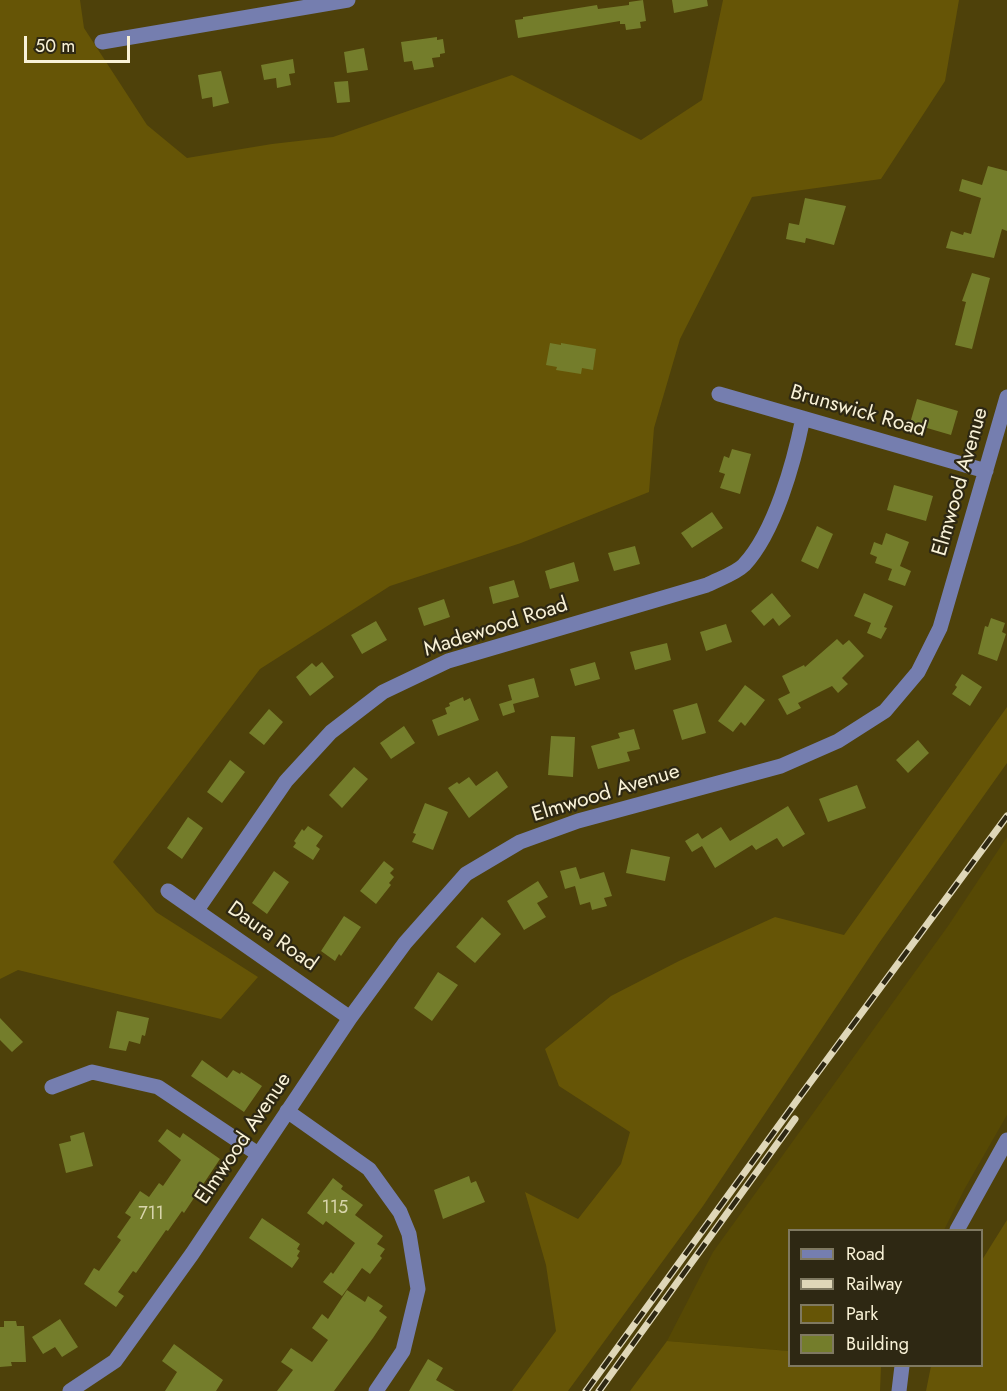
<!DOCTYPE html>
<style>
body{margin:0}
#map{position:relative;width:1007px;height:1391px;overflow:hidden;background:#4e410a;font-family:Jost,sans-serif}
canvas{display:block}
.legend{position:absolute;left:788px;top:1229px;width:195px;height:138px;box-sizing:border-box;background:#2e2813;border:2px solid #7f7961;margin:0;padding:8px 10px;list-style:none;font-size:18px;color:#f9f2d7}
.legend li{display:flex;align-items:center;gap:12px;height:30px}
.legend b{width:30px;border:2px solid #7f7961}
.scale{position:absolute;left:24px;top:36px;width:106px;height:27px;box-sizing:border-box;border:3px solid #f9f2d7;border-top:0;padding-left:8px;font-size:18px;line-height:21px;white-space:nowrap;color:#f9f2d7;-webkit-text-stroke:4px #2e2813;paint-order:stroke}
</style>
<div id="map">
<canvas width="1007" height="1391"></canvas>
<ul class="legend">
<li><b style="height:8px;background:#757eaf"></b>Road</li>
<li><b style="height:8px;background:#dfd7b8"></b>Railway</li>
<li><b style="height:16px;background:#665506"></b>Park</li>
<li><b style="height:16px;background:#747d2b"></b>Building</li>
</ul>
<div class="scale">50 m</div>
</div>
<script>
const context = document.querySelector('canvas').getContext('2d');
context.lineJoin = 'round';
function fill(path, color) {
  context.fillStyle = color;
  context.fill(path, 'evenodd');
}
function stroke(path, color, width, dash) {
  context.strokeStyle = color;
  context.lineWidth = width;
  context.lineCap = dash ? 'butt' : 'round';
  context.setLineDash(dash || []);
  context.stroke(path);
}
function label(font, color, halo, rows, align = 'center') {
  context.font = font + ' Jost,sans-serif';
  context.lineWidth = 4.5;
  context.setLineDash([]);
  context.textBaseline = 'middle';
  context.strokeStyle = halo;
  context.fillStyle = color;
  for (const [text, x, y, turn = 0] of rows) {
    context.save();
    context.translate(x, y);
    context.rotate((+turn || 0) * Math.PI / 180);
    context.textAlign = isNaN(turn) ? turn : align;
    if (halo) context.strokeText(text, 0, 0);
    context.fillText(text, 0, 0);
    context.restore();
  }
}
const built = new Path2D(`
 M1007,837V1115L964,1190L944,1230H790L789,1351L667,1341L713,1252L948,926Z`);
const green = new Path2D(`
 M0,0H80L84,28L147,125L187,158L272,144L333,137L512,75L641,140L702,100L723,0H959L945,81L881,179L752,197L680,339L654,428L649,492L521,543L390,586L260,669L113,862L156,912L258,977L221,1019L18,970L0,979Z
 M1007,707V763L879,943L703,1206L568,1391H512L556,1331L546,1265L525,1192L578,1219L621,1164L630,1132L559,1086L545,1049L611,996L679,961L775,917L844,935Z
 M1007,1220V1391H926L931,1366H982V1260Z
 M667,1341L789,1351L790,1366H881L880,1391H630Z`);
const building = new Path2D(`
 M643,0L646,21L640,22L641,28L626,30L625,24H620V21L518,38L515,20L523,19V17L597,5L598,9L629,5V2Z
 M672,0H707L708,6L674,13Z
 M437,37V40L443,39L445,53L440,54V57L432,58L434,67L414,70L412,61L404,62L401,42Z
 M364,48L368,70L347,73L344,52Z
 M293,59L295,73L289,74L291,85L277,88L276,78L264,80L261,65Z
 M221,71L229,103L213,107L212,97L202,99L198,75Z
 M348,81L350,102L337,103L334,82Z
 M988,166L1007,171V231L1002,229L994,258L946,248L951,231L963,235L964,232L971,234L981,198L959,191L962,179L982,185Z
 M805,198L846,206L834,245L806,238L805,243L786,239L789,223L799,225Z
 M972,273L990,278L972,349L955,345L966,302L962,301Z
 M550,343L561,345V343L596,349L593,370L582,368L581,374L556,370L557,367L546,365Z
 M917,399L958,411L951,435L910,423Z
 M732,449L751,454L740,494L720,488L725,474L719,472L724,456L729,458Z
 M894,485L933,496L926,521L887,510Z
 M712,512L723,528L692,548L681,533Z
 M817,526L833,534L818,569L801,561Z
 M886,533L909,542L900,566L911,571L905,586L888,580L892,569L875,563L877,557L870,554L874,542L882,545Z
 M635,546L640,564L614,571L608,553Z
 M574,562L579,581L550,589L545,571Z
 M514,580L519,597L493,604L489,587Z
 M772,593L791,616L779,626L773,618L764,626L751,611Z
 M864,593L893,606L884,627L887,628L881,639L867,633L871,623L854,616Z
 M444,599L450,617L424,626L418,608Z
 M991,618L1005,623L1002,632L1006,634L997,661L978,654L985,626L988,627Z
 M376,621L387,640L362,654L351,635Z
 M726,624L732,642L706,651L700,632Z
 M837,639L843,645L849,640L864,656L842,678L848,684L838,693L832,686L798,703L801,708L787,715L778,699L790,693L782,676L804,665L805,667Z
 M667,643L671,660L635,670L630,652Z
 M322,662L334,677L310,696L296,677L312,663L316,667Z
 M595,662L600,679L575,686L570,669Z
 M962,674L982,687L970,706L952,694L957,687L955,685Z
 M534,678L539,697L513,704L515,712L503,716L499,704L512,700L508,685Z
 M745,685L765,700L745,726L741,722L733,732L718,721Z
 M463,697L464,701L470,698L479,720L438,736L432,720L447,714L445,708L450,706L449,703Z
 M697,703L706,733L682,740L673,710Z
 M269,709L283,722L264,745L249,733Z
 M404,726L415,743L391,759L380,743Z
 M634,729L640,749L627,752L630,761L598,769L591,746L620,738L618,733Z
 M551,736L575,737L573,777L548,775Z
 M918,740L929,753L908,773L896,760Z
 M230,760L245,772L222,803L207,792Z
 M354,767L368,779L342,808L329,795Z
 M497,771L508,787L469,818L448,788L457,782L459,784L469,777L476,786Z
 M857,785L866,808L828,822L819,799Z
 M425,803L448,812L433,850L412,842L416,834L413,833Z
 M788,806L805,834L783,847L777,838L756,850L752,845L715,868L702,846L692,852L685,841L698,833L702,839L721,827L730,841Z
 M188,817L203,828L182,859L167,848Z
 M308,826L323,836L316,846L320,849L313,860L293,847L296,843L294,841L302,829L304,831Z
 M631,849L670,857L665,881L626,873Z
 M384,861L394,869L390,873L394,877L389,883L391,885L376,904L360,891Z
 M576,867L580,879L604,872L612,896L604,898L607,906L592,910L590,902L580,905L575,886L565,889L560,871Z
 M274,871L289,882L267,914L252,903Z
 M538,881L548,897L537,903L546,917L524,930L507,901Z
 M344,916L361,927L341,956L339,954L335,961L321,951Z
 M482,917L501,934L475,963L456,947Z
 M438,972L458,985L432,1021L414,1008Z
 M117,1011L149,1018L145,1036L142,1035L140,1044L129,1041L126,1051L109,1048Z
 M0,1018L23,1042L12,1052L0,1040Z
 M202,1060L227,1078L233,1070L240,1074L241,1072L262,1086L244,1112L191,1076Z
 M167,1129L180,1138L183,1133L220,1159L184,1213L182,1211L168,1231L166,1230L136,1273L133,1271L118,1292L124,1296L116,1307L84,1284L94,1268L99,1271L121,1240L117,1237L131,1217L125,1213L140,1191L149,1197L159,1183L163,1186L181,1160L158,1141Z
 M84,1132L93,1166L66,1173L59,1144L71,1141L70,1136Z
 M469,1176L471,1183L476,1181L485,1202L443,1219L434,1190Z
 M333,1178L343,1186L341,1189L363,1205L355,1215L383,1236L377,1244L385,1249L380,1256L382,1258L370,1274L362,1268L342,1296L323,1282L331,1272L333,1274L355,1243L326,1221L323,1225L307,1213Z
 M262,1218L300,1244L297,1249L300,1251L297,1256L299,1258L292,1268L249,1238Z
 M347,1290L365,1302L368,1296L383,1306L379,1311L387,1317L373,1338L334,1391H277L293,1370L281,1362L291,1348L312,1362L328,1340L312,1328L322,1314L328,1319Z
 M60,1319L78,1347L62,1357L55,1347L43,1354L32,1337Z
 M4,1321H16L17,1326H24L26,1362H11L12,1366L0,1367V1327H4Z
 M174,1344L223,1380L216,1391H165L177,1372L162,1361Z
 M428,1359L443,1368L436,1380L455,1391H409Z`);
const minor = new Path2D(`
 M102,42L348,0
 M719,394L986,471
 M168,891L350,1018
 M197,910L286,781L331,732L383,692L448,661L707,585C718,579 735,574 744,565C775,532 794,462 803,418
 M52,1087L92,1072L158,1087L258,1154
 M287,1111L369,1169L400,1212L409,1234L418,1289L403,1351L376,1391
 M957,1230L1007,1140
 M70,1391L115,1361L192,1254L350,1018L405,943L466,874L520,842L578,821L781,766L838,741L885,711L918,672L940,628L1007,397
 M899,1391L902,1366`);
const rail = new Path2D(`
 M586,1391L798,1099L1007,816
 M599,1391L795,1119`);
const numberNames = [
 ["115",335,1209],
 ["711",151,1215]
];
const streetNames = [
 ["Brunswick Road",858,412,16],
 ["Elmwood Avenue",961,482,-74],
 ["Madewood Road",496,628,-18],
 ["Elmwood Avenue",606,794,-17],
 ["Daura Road",272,937,35],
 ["Elmwood Avenue",244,1139,-56]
];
fill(built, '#574904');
fill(green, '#665506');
fill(building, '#747d2b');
stroke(minor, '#757eaf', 15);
stroke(rail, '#dfd7b8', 7);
stroke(rail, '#2e2813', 4.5, [14]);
label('18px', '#d8d5ac', null, numberNames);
label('21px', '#f9f2d7', '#2e2813', streetNames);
</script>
